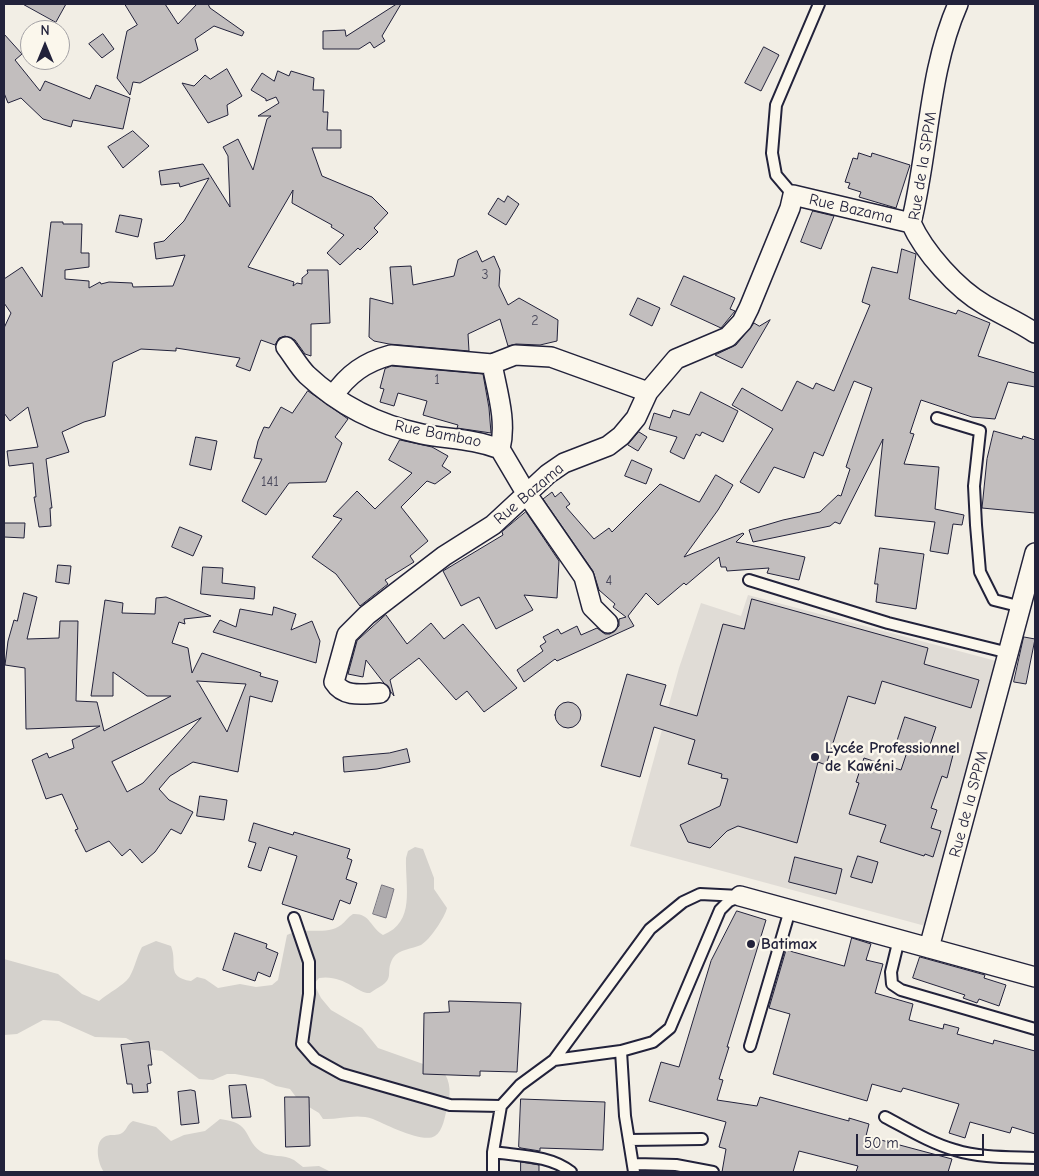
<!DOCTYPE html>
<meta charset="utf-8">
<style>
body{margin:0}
#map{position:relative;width:1039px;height:1176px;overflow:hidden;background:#f2eee5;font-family:"Comic Neue",sans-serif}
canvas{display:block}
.frame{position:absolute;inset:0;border:5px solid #22223b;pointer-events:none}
.north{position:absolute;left:20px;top:20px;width:50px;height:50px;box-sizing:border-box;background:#fbf7ec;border:1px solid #a4a2a5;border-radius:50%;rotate:0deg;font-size:14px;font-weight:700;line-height:20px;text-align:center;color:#22223b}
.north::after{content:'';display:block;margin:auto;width:18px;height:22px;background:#22223b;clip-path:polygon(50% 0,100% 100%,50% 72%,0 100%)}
.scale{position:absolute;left:856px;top:1134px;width:128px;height:22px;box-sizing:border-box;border:2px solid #22223b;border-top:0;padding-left:6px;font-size:15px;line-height:18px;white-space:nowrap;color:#22223b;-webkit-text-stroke:4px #fbf7ec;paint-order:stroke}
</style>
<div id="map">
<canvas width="1039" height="1176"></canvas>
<div class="frame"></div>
<div class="north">N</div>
<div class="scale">50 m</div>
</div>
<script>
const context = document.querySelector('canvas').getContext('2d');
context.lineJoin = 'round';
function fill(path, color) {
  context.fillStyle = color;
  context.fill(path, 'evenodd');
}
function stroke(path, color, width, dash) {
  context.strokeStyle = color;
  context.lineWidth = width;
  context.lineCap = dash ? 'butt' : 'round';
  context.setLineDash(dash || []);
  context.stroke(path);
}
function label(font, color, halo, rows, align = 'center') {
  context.font = font + ' "Comic Neue",sans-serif';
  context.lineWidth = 5;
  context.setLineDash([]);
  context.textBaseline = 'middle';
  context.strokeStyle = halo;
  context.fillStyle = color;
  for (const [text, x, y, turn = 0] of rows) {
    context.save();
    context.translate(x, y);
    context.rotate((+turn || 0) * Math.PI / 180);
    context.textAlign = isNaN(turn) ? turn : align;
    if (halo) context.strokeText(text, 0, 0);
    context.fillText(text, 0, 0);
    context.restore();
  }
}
const built = new Path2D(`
 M748,595L1000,662L929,927L630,846L679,668L701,603L741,616Z`);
const green = new Path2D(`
 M415,847L423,849L434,878V889L447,908C445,917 430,940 421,945C412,949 399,949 393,958C384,974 397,978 376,989C374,990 372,992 370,993C358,994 344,974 319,978L314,984L321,998L331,1010L362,1028L378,1048L443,1071C451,1082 451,1095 447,1108C445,1116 443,1131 435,1136C423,1144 385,1124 373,1119C356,1113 339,1120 323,1119L319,1113L299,1101L290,1089L276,1086L263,1079L235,1074H227L213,1080L199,1079L162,1051L146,1049L126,1038L95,1037L59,1021L43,1020L17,1034L4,1035V959L58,974L82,994L99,1001C107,994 126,984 130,976C135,967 137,956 142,947L156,941L171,946C178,963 165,977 191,981L197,977L205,979L218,988L240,984L256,987L272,985L278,980L287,935C304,926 327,936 341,925C345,922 348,917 353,914C370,913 370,927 383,935C416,922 405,887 406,858L408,851Z
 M220,1119C253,1123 243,1138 260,1151C270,1158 284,1154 294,1160C297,1162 300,1165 303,1167L319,1166L331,1172H104C98,1164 93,1141 106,1136C112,1134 117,1136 122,1133C127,1130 127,1124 133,1121L156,1127L171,1141L184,1135L205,1131Z`);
const water = new Path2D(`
 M382,885L394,889L386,918L373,914Z`);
const building = new Path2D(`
 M23,4H66L56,22Z
 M125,4H165L178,24L197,4H208L210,8L244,32L242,36L214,26L195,39L198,50L140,83L133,82L130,95L117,78L127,31L137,25Z
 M397,4H401L382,36L385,41L374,48L370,42L359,49H323V31L345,30L346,36Z
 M4,34L22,54L15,60L40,91L45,81L90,99L96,85L130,98L123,129L73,120L71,127L43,119L21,98L8,103L4,93Z
 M103,34L114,49L102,58L89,44Z
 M764,47L779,55L761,91L745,83Z
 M227,69L242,96L227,105L228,115L208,123L182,83L194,86L205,75L210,79Z
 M278,71L289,76L291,71L314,78L313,90H324L323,112H328L327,130H341V148H312L322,176L372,197L388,213L374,228L378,232L360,250L358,248L340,265L327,253L344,235L331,227L332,225L292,203L293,190L248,267L294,282L293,286L297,283L302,284V278L308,273L307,270H328L330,323L311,324V356L305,354L295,340L285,336L279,338L275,345L261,340L250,371L236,366L240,358L176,348V351L141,349L113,362L105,416L84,422L62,432L69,452L46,459L52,508H50L51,526L39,527L34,497H36L33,463L9,466L7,451L38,447L28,407L10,421L4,413V328L11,313L4,303V279L22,267L42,297L51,222H63V224H82L81,253H89V267L65,270V279L89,281V288L100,282L101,284L109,282L132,283L133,287L173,286L185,255L156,259L154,243L164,241L184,221L209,178L180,187L179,183L161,185L159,171L203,164L230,207L228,156L223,147L238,139L253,170L267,119L271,116H258L279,103L276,97L266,101V99L251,90L262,73L274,81Z
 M133,131L149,146L123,168L108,147Z
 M859,153L871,157L872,153L910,165L896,208L859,197L861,192L848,188L850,183L845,182L853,158L857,159Z
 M508,196L519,204L506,225L488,214L498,198L504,202Z
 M813,211L834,216L821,249L801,242Z
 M120,215L142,219L138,237L116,232Z
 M902,249L916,254L909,299L956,314L958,310L990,323L978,356L1035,373V387L1008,382L995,419L972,417L921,400L910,433L914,434L904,464L939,467L935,509L964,515L962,525L953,524L948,554L930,551L935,522L875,516L883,439L840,524L835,522L830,526L753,542L749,530L783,520L820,512L838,495L841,496L850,469L846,467L872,388L854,381L823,456L814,452L804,478L774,467L759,493L740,482L773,429L732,405L742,388L782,411L797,381L813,389L816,383L834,391L870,305L862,302L872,267L897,273Z
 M477,251L482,262L494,256L500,270L499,286L508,305L519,298L558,320L557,341L540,345L516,344L508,346L500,319L468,334L469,351L389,344L374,341L369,337L370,298L393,304L390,267L411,266L413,285L454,276L458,260Z
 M684,276L735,298L730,309L735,311L721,328L671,305Z
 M638,298L660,308L652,326L630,315Z
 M770,320L742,368L715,355L736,345L754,323L759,326Z
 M392,366L483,374L489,408L491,433L457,428L458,425L423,415L427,401L398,393L394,406L380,402L384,389L380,388L385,369Z
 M308,391L348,419L335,437L342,443L326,482L289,483L266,515L242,501L262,459L254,458L258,441L264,427L269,428L281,407L292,413Z
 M701,392L738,411L723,442L702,432L700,436L696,434L684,459L670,452L677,437L649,429L654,413L670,418L673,410L689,415Z
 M994,431L1022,439L1023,436L1035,440V513L982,508L987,459Z
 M639,432L647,437L638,451L628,445Z
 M196,437L217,441L211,470L190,465Z
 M400,440L432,447L448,456L442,466L451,472L435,484L427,481L401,507L428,541L410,556L414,562L385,580L388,584L360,606L336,574L312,557L342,519L333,516L357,491L375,509L412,473L389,460Z
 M632,460L652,469L646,484L625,476Z
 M716,475L733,485L718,510L684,557L743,533L744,534L736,542L805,557L799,580L767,573L769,568L727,571L726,567H721L719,557L686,585L684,583L658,605L646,593L628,616L634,626L557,661L555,659L524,682L517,670L543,651L540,646L546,642L543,637L558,629L561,634L577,626L581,635L597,628L605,634H610L619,626V619L626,617L613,607L615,604L599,590L593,571L543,499L552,492L555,497L561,492L570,504L566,507L594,539L609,528L612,532L660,484L699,502Z
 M526,512L559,561L557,598L524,595L533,610L496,629L479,597L461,606L443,571L503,535L502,532Z
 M4,523H25L24,538L4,537Z
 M180,527L202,536L193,556L172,547Z
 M880,548L924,554L916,609L876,602L878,584H875Z
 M58,565L71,566L69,584L56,582Z
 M203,567L223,568L222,583L255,587L254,599L201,594Z
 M24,593L37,597L27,639L59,638L60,621H78L76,701L97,702L104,731L171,696H147L113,672V696H91L105,600L123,603L122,613L155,614L156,598L166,597L211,616L184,619L185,624L179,622L172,643L188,648L192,673L202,653L261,673L260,676L278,681L272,702L250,696L238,772L193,762L170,776L159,789L169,800L193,812L181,834L171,829L155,852L142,863L130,849L122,856L109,841L86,852L75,830L78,829L62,794L46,799L32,760L47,753L49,758L74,748L72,740L100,726L26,729L25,668L5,665L8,641L14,620L17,621ZM197,681L246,684L227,732L199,684ZM201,718L143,783L127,792L112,762Z
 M752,599L928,648L924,664L979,680L971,708L882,681L875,704L848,696L826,765L818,762L797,843L738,826L727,831L710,848L688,842L680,825L720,806L728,779L721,778L722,774L688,764L695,740L654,727L640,777L601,766L627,674L666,685L660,705L697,716L723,624L744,629Z
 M274,607L296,614L291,630L312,621L320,641L316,663L213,632L220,620L236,627L240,609L272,615Z
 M386,615L407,644L431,623L444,639L463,624L517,688L484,712L467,691L456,700L419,658L390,680L394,696L366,660L363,677L348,674L357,641Z
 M1024,637L1035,639L1026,684L1014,682Z
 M555 715a13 13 0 1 1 26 0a13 13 0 1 1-26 0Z
 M905,717L936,727L930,745L954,751L947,778L942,776L931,808L937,810L931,828L941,831L933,857L925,854L924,856L880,842L886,825L849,814L859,783L856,782L864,758L901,770L909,746L897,742Z
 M407,749L410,762L377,769L344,772L343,757L389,753Z
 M200,796L227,800L224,820L197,816Z
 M254,823L293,835L294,832L350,849L347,858L352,860L346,879L357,883L350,904L340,900L333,920L282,904L297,856L269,847L261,871L248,867L256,843L249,841Z
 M858,856L878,862L872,883L851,877Z
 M795,857L842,869L836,894L789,882Z
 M737,911L766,920L727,1047H729L719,1079L723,1080L717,1100L757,1106L760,1097L849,1121V1118L869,1124L866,1136L952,1159L948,1172H856L858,1166L799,1151L793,1172H722L726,1149L719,1147L726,1122L649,1101L661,1062L679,1067L711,961Z
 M235,933L267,944L266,948L278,953L270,977L258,972L255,981L223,970Z
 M852,938L871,944L866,960L883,964L875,993L913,1004L909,1020L943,1029L944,1024L959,1028L957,1034L993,1044L994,1040L1035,1051V1134L1012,1127L1010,1133L970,1122L965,1138L949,1133L959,1104L903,1088L901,1092L872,1084L867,1101L773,1074L790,1014L769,1008L786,950L844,966Z
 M920,957L985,975L984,978L1006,985L999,1006L979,999L977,1003L963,998L965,995L913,978Z
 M449,1001L521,1003L517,1072L480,1071V1076L423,1074L424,1013L449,1012Z
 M149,1042L152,1065H148L151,1083L147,1084L148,1092L133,1093L132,1084H127L121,1045Z
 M246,1085L251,1117L232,1118L229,1086Z
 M191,1090L195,1091L199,1123L181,1125L178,1092Z
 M285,1097H309L310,1146L286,1147Z
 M521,1099L605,1102L603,1150L540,1148V1151L521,1148L519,1147Z
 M521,1162L539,1165V1172H521Z`);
const service = new Path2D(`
 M793,195L776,175L772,153L776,105L819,4
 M937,418L980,431L974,486L976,525L980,572L994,600L1022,607
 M749,580L888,623L1009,653
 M294,918L309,962V994L302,1044L315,1059L342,1074L450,1105L501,1106
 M899,939L891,972L892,984L901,990L1035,1029
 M750,1046L790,910
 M621,1051L625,1116L634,1172
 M554,1060L621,1051L653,1042L670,1028L720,910L729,901L739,897
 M885,1117C908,1129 930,1143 955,1150C980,1158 1009,1157 1035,1158
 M629,1140L702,1139
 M493,1152C519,1156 550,1155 571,1172
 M635,1164L676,1165L713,1172
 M493,1172V1152L501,1106L520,1085L554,1060L650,929L683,902L700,894L740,896`);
const minor = new Path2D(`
 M958,4C928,72 929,151 911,223C924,252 957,289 985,305C1002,315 1019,322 1035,333
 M286,347C293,356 299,367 307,375C339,405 379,425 422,434C448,439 474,439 500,449L526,493L584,577L592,607L608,623
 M492,364C497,391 507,421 500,449
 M333,396C348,374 365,362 391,355L492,364L515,355L551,357L648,392
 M380,693C363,694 344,698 334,682L347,635L367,615L444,556L493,525L548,474L564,463L608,446L621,436L636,418L648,392L676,359L728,337L742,322L749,308L790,208L793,195L911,223
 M740,896L1035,977
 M929,948L1035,553`);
const markers = [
 [815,757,5,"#22223b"],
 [751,944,5,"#22223b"]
];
const numberNames = [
 ["3",485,275],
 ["2",535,321],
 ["1",437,380],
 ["141",270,482],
 ["4",609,581]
];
const streetNames = [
 ["Rue de la SPPM",923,166,-81],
 ["Rue Bazama",851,209,13],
 ["Rue Bambao",438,434,11],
 ["Rue Bazama",529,494,-40],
 ["Rue de la SPPM",969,804,-75]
];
const poiNames = [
 ["Lycée Professionnel",825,748],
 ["de Kawéni",825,766],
 ["Batimax",761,944]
];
fill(built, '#e0dcd6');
fill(green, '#d4d1cc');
fill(water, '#aeabad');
stroke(water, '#76747f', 1);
fill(building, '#c2bebe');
stroke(building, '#22223b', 1);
stroke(service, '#22223b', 14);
stroke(minor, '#22223b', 22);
stroke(service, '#fbf7ec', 10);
stroke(minor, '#fbf7ec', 19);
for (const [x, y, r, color] of markers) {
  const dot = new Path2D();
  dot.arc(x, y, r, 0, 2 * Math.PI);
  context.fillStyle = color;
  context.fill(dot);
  stroke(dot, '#fbf7ec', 2);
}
label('14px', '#4a495c', null, numberNames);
label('16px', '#22223b', '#fbf7ec', streetNames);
label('bold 16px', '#22223b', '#fbf7ec', poiNames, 'left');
</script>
